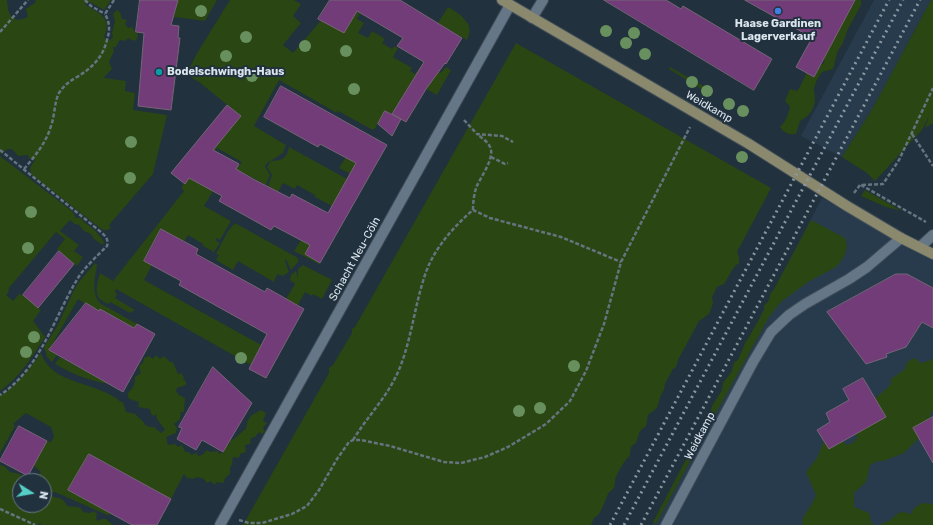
<!DOCTYPE html>
<meta charset="utf-8">
<style>
body{margin:0}
#map{position:relative;width:933px;height:525px;overflow:hidden;background:#21313e;font-family:Rubik,sans-serif}
canvas{display:block}
.north{position:absolute;left:12px;top:473px;width:40px;height:40px;box-sizing:border-box;background:#21313e;border:1px solid #6b7984;border-radius:50%;rotate:101deg;font-size:11px;font-weight:700;line-height:16px;text-align:center;color:#dbe5ee}
.north::after{content:'';display:block;margin:auto;width:14px;height:18px;background:#55cec6;clip-path:polygon(50% 0,100% 100%,50% 72%,0 100%)}
</style>
<div id="map">
<canvas width="933" height="525"></canvas>
<div class="north">N</div>
</div>
<script>
const context = document.querySelector('canvas').getContext('2d');
context.lineJoin = 'round';
function fill(path, color) {
  context.fillStyle = color;
  context.fill(path, 'evenodd');
}
function stroke(path, color, width, dash) {
  context.strokeStyle = color;
  context.lineWidth = width;
  context.lineCap = dash ? 'butt' : 'round';
  context.setLineDash(dash || []);
  context.stroke(path);
}
function label(font, color, halo, rows, align = 'center') {
  context.font = font + ' Rubik,sans-serif';
  context.lineWidth = 4;
  context.setLineDash([]);
  context.textBaseline = 'middle';
  context.strokeStyle = halo;
  context.fillStyle = color;
  for (const [text, x, y, turn = 0] of rows) {
    context.save();
    context.translate(x, y);
    context.rotate((+turn || 0) * Math.PI / 180);
    context.textAlign = isNaN(turn) ? turn : align;
    if (halo) context.strokeText(text, 0, 0);
    context.fillText(text, 0, 0);
    context.restore();
  }
}
const built = new Path2D(`
 M874,0H931L874,106L842,157L801,136Z
 M822,198L933,256V525H652Z`);
const green = new Path2D(`
 M0,0H7L8,10L12,18L18,20L26,18L28,16L26,9L36,2L35,0H111L104,10L90,2L85,3L86,5C100,14 113,18 104,37L109,41L113,37L112,33L115,21L113,14L117,10L120,12L122,19L127,20L125,24L128,28L132,27L136,33L138,34L137,39L134,41L128,38L125,41L121,40L119,41L116,47H113L114,51L109,62L112,69L106,75L104,78L126,81L125,91L135,93L133,110L167,115L153,174L109,225L111,228C106,231 104,231 100,228L31,174L30,168L33,163L35,161L29,158L28,155L18,156L12,149H8L0,154Z
 M178,0H217L205,21L174,17Z
 M230,0H294L301,4L293,16L301,23L283,45L293,53L323,18V10L330,1L360,13L357,19L364,23L358,33L368,38L372,31L385,39L382,43L392,49L395,46L398,48L393,57L412,68L410,71L415,74L424,62L441,73L446,67L451,70L437,95L426,89L428,86L414,78L392,114L385,111L376,127L373,130L338,111L337,113L279,80L254,126L286,145L283,153L266,164L265,167L270,175L266,185L236,169L242,162L217,148L206,165L213,169L203,186L213,191L204,206L231,221L220,240L217,238L215,240L220,243L214,252L203,246V244L188,235L184,241L161,229L144,260L152,265L144,280L261,345L251,365L116,289L115,292L117,294L115,298L135,310L130,313L110,302L109,304C106,303 102,301 100,299C94,294 98,280 100,273L113,281L184,191L182,189V186L241,116L199,82L195,80L194,79L190,76L187,73L196,55Z
 M849,0H861V5L848,29L842,45L838,50L833,69L822,72C818,77 815,83 814,89C814,92 815,96 815,99C815,109 808,117 800,121L796,134C789,135 784,133 780,127C786,121 788,115 790,107L785,101L790,89L797,91C801,86 802,82 805,76C808,69 818,67 824,63L825,49Z
 M931,0H933V123L925,128L929,116L922,130L875,181L867,173L842,157L874,106Z
 M448,7C460,14 476,24 467,40L438,23Z
 M516,43L771,188L737,252L739,257V263L734,267L724,284L717,287L712,297L713,303L709,314L699,321L678,360L676,367L673,369L665,384L664,390L661,395L657,408L648,415L646,426L640,431L636,443C630,446 630,450 630,456C624,460 617,474 615,480C615,482 615,485 614,487C613,490 610,491 608,494C604,502 602,514 594,518L591,525H243L329,373V368L333,365L352,333V329L355,327Z
 M670,67L712,91L711,95L669,69Z
 M289,147L347,179L332,206L315,197V195L297,185L295,189L283,183L278,192L268,186L272,175L267,167L271,161C282,161 287,158 289,147Z
 M0,156L73,212L76,218H81C84,223 87,224 91,227C96,231 100,236 104,242L103,245L94,239L91,234L84,231L79,225L75,224L70,220L60,231L79,245L74,251L83,257L77,266L57,249L65,239L56,232L9,288L8,293L6,295L13,301L19,294L23,295L41,310L33,321L45,337C32,357 19,378 0,391Z
 M346,157L356,162L355,165L371,174L366,182L339,168Z
 M865,190L902,211L886,207L861,196Z
 M811,220L845,238C850,250 843,259 836,267L808,282L781,302L769,317L706,431L702,442L700,443L656,524L653,522L710,414L712,406L722,390L723,383L732,371L734,362L738,360L746,341L748,339L764,310V306L769,300L771,292L773,291Z
 M235,223L298,258V262L291,270L286,259L285,261L289,272L283,276L277,274L274,282L238,261L233,270L216,260L219,255L216,254L228,231Z
 M301,240L310,245L305,254L320,263L319,264L294,251Z
 M95,263L97,265C95,278 91,292 100,303L137,324L134,328L100,310L98,312L78,299L49,350L57,355L52,362L47,357L44,347L58,325L74,290L79,282Z
 M303,265L332,280L322,299L313,294L312,296L305,292L298,305L286,299L295,284L290,280L291,275L296,271L298,278V269Z
 M41,353C52,386 98,381 121,402H123L126,412L136,414C138,419 143,419 145,425L150,427H154L161,433L165,430L157,419L156,414L154,416L151,414L150,409L138,407L139,402L129,399C126,392 129,393 133,387C135,384 135,380 135,377L141,373L139,368L140,365L143,363L144,358L149,356L153,359L155,356H157L160,359L164,356L170,362H173L178,374L181,373L184,377L183,380L186,381V385L177,388L176,391L179,395L185,398L184,412H181L180,419L174,424L177,428L176,433L166,437L168,445L175,444L178,447L182,445L185,452H189L191,455L197,453L198,456L202,455L207,450L210,452L218,451L219,454L224,452L226,446L229,445L230,441C237,438 240,432 246,429C248,415 251,416 261,410L266,413L263,421L267,423L263,428L265,432L262,434L259,432L255,437L251,438L250,444L245,445L246,452L240,454L239,458L233,457L232,465L230,467V474L225,478L224,483L217,482L214,485L211,481L207,483L204,479L198,477L193,479L187,478L184,474L171,499L89,454L69,490L112,514L107,515L55,492L52,493V496C60,499 64,498 67,506C73,507 81,505 83,512L90,513L94,511L97,514L96,519L98,521L102,519H106L113,525H42L39,523V525H0V465L4,466L10,472L20,474C24,481 27,479 34,479L41,472L34,466L47,441L51,442L54,436L51,427L26,413L13,424L15,426L0,453V396C17,385 29,370 41,353ZM20,481H44V505H20Z
 M60,357L65,360L109,384C90,381 72,374 55,364Z
 M915,358L920,363L929,361L933,358V410L931,412L927,430L904,453L883,461H878L870,465L866,482L854,493V507L869,513L871,522L874,525H803L802,520C807,510 812,506 816,495L806,472L817,458L823,443L831,439L838,438L847,445L853,443L857,438L855,427L873,400L884,391L891,384V379L905,369C906,362 909,360 915,358Z
 M922,503L933,504V525H879C883,523 888,522 891,519C901,511 899,511 912,514L913,509Z`);
const building = new Path2D(`
 M140,0H178L171,25L179,26L178,38H180L171,110L138,106L144,33L136,32Z
 M330,0H400L462,38L446,64L445,63L426,89L406,122L392,114L424,62L397,46L403,38L357,11L344,33L318,19Z
 M604,0H666L681,9L683,6L772,59L754,90Z
 M745,0H855L814,77L796,67L812,38Z
 M281,86L387,145L320,263L305,254L310,245L274,226L271,230L219,201L222,196L189,178L185,184L171,173L227,105L241,116L213,150L239,164L236,169L253,179L290,198L292,194L328,213L356,163L320,144L318,147L264,117Z
 M385,111L401,119L392,136L378,124Z
 M161,229L198,249L196,254L265,292L267,288L304,309L266,378L249,369L267,334L179,285L181,281L144,261Z
 M59,251L74,264L38,308L23,295Z
 M896,274H907L933,288V328L922,322L906,347L886,354L887,357L866,364L827,312Z
 M86,303L99,311L100,309L134,328L137,324L155,334L123,392L49,350Z
 M213,367L252,403L223,452L202,440L196,450L177,439L182,428L179,427Z
 M863,378L886,417L829,449L817,430L830,422L826,413L849,400L843,389Z
 M933,417V463L913,428Z
 M19,426L47,441L28,476L0,461Z
 M89,454L171,499L157,525H132L68,490Z`);
const path = new Path2D(`
 M85,0L91,6L105,14
 M0,32L28,0
 M464,120L477,134L502,136L513,142
 M912,134L933,166
 M0,150L101,232C105,236 109,239 107,246C99,254 83,269 78,278C54,317 41,368 0,395
 M491,157L505,164L508,163
 M24,169C35,156 46,143 51,126C55,115 54,103 59,93C64,85 70,81 77,77C92,68 103,57 107,40C110,30 110,23 105,14L114,0
 M861,185L926,222
 M854,193L860,185L883,184L899,160L933,88
 M473,210C473,202 474,195 476,188C480,178 493,161 491,150C490,143 482,138 477,134
 M353,440C367,417 387,397 398,372C411,342 414,309 424,278C432,251 452,228 473,210L490,218L561,237L621,262
 M0,509L35,525
 M239,520L249,523H262L292,514L307,506L319,490L337,459L349,442L353,440H361L390,446L444,462L461,463L485,457L508,447L546,424L570,401L586,371L604,324L621,262L690,127`);
const lane = new Path2D(`
 M532,18L543,0`);
const street = new Path2D(`
 M920,247L933,235
 M220,525L510,5
 M666,525L753,362L771,332L789,315L805,304L849,279L867,267L901,238`);
const secondary = new Path2D(`
 M502,0L749,144L847,206L901,238L933,254`);
const rail = new Path2D(`
 M610,525L889,0
 M624,525L903,0
 M641,525L920,0`);
const trees = [
 [201,11],
 [606,31],
 [634,33],
 [246,37],
 [626,43],
 [305,46],
 [346,51],
 [645,54],
 [226,56],
 [252,76],
 [692,82],
 [354,89],
 [707,91],
 [729,104],
 [743,111],
 [131,142],
 [742,157],
 [130,178],
 [31,212],
 [28,248],
 [34,337],
 [26,352],
 [241,358],
 [574,366],
 [540,408],
 [519,411]
];
const markers = [
 [778,11,4,"#3f7fe0"],
 [159,72,4,"#0f9aa8"]
];
const poiNames = [
 ["Haase Gardinen",778,24],
 ["Lagerverkauf",778,37],
 ["Bodelschwingh-Haus",167,72,"left"]
];
const streetNames = [
 ["Weidkamp",709,107,30],
 ["Schacht Neu-Cöln",355,259,-61],
 ["Weidkamp",700,436,-62]
];
fill(built, '#273b4d');
fill(green, '#2a4612');
fill(building, '#723c79');
stroke(building, '#756576', 1);
stroke(lane, '#404d59', 12);
stroke(street, '#404d59', 12);
stroke(secondary, '#404d59', 12);
stroke(path, '#667480', 2.5, [4, 2]);
stroke(lane, '#657786', 10);
stroke(street, '#657786', 10);
stroke(secondary, '#8b896d', 10);
stroke(rail, '#8a97a1', 3, [2, 4]);
context.fillStyle = '#688f5e';
for (const [x, y] of trees) {
  context.beginPath();
  context.arc(x, y, 6, 0, 2 * Math.PI);
  context.fill();
}
for (const [x, y, r, color] of markers) {
  const dot = new Path2D();
  dot.arc(x, y, r, 0, 2 * Math.PI);
  context.fillStyle = color;
  context.fill(dot);
  stroke(dot, '#21313e', 1.5);
}
label('bold 11px', '#dbe5ee', '#21313e', poiNames);
label('11px', '#dbe5ee', '#21313e', streetNames);
</script>
